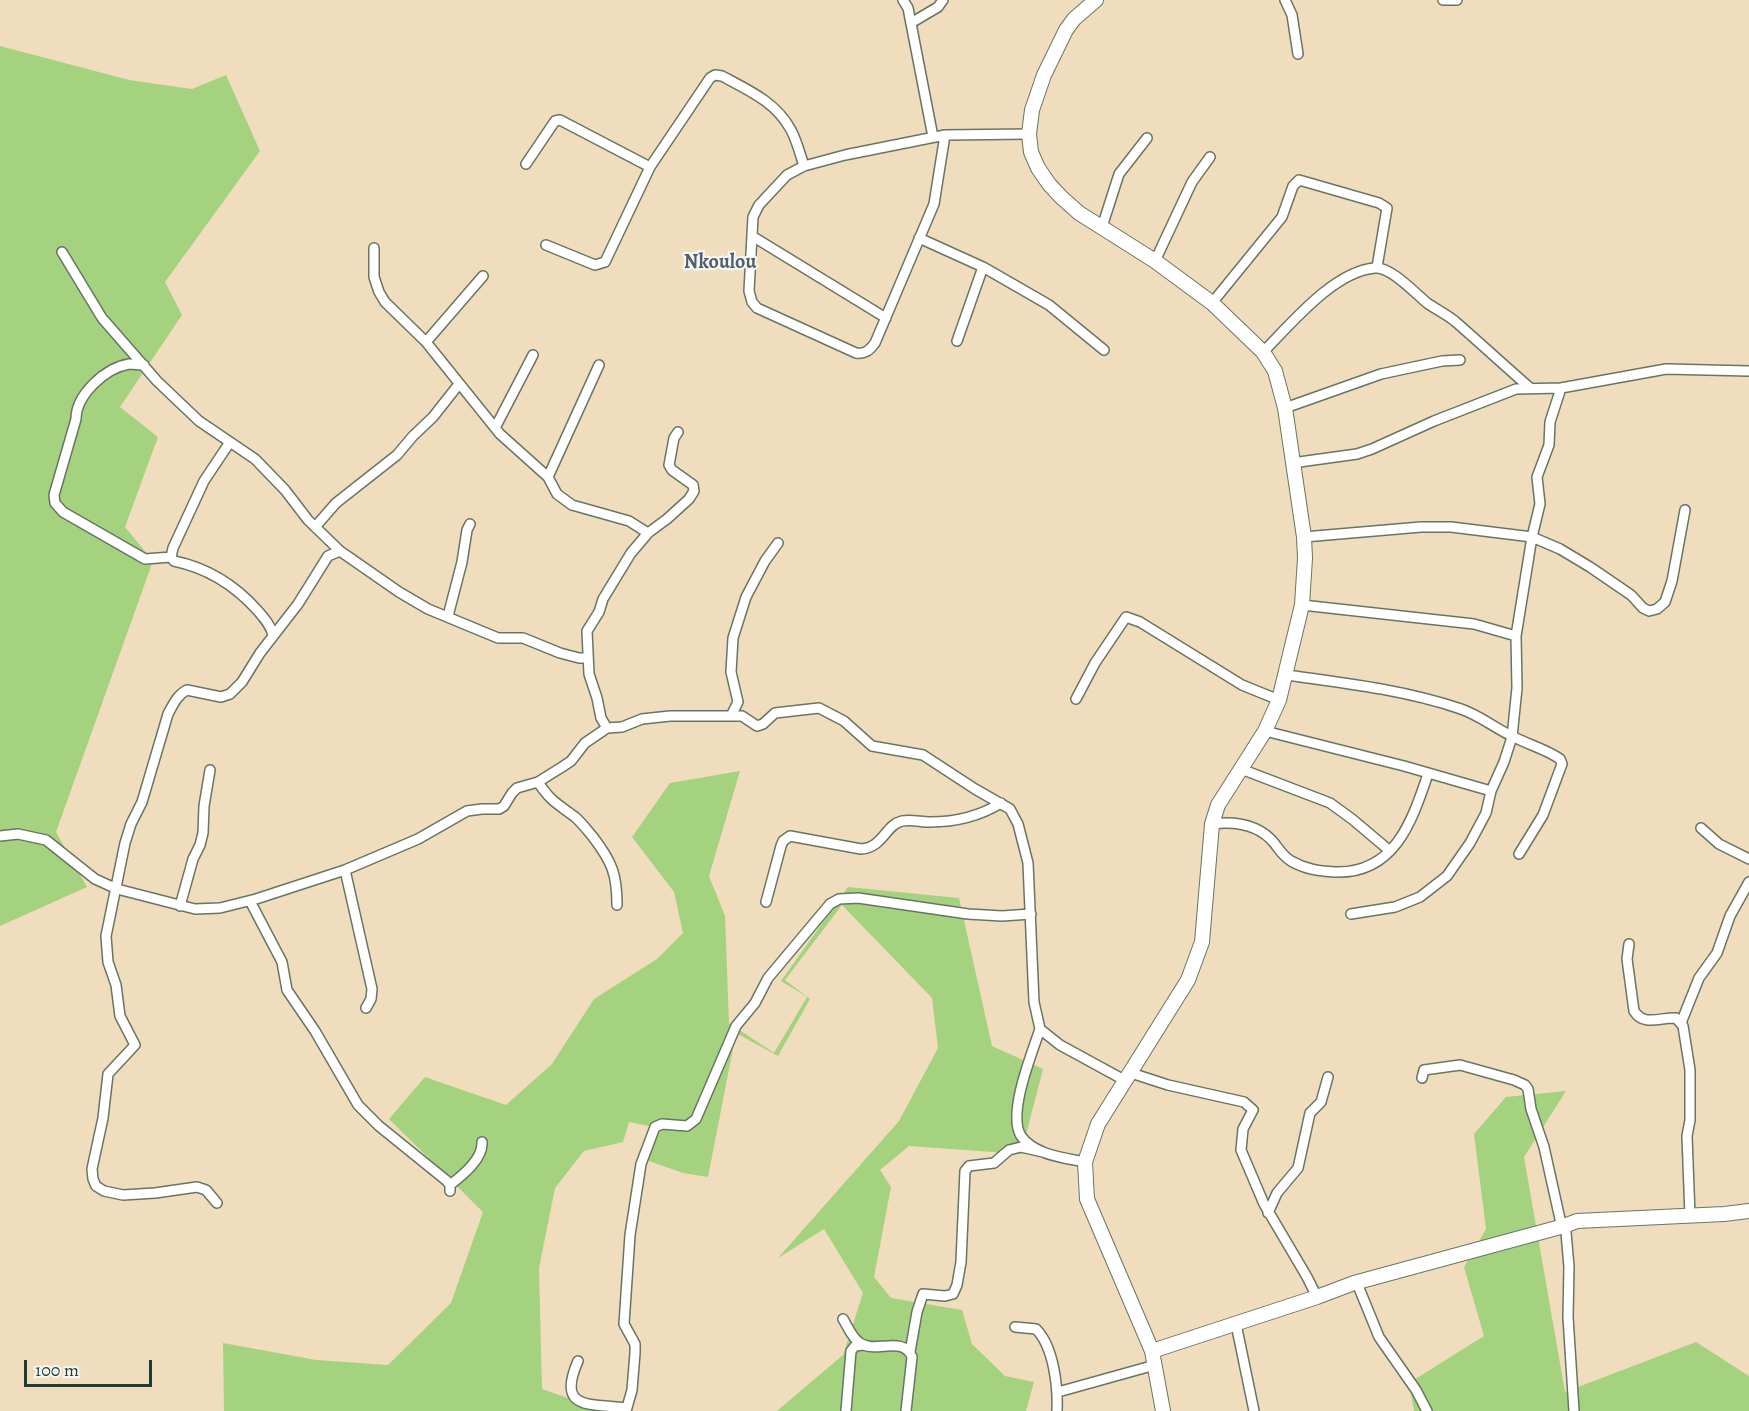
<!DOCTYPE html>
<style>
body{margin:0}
#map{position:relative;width:1749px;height:1411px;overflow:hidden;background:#f0ddbd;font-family:Alegreya,serif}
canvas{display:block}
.scale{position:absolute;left:24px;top:1360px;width:128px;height:27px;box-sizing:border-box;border:3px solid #1f3d34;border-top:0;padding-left:8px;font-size:18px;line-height:21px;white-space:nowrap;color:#1f3d34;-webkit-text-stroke:4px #f6f6f2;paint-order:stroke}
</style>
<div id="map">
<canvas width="1749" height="1411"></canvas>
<div class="scale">100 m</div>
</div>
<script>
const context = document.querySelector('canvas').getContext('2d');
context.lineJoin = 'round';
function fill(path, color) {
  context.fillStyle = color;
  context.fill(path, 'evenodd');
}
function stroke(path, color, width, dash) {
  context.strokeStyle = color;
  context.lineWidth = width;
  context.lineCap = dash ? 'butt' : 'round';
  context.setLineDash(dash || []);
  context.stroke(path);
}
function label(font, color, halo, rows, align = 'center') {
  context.font = font + ' Alegreya,serif';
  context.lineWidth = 4.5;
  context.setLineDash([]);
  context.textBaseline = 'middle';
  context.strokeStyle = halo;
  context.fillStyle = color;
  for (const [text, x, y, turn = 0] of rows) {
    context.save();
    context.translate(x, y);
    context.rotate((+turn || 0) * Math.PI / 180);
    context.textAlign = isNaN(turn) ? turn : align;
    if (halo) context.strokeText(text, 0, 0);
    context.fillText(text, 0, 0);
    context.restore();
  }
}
const green = new Path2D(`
 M0,46L129,80L192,89L226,75L260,151L165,282L182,315L120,407L158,437L125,527L153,561L56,832L87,887L0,926Z
 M740,771L709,876L725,916L729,1023L774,1053L807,997L781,981L848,887L959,898L992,1046L1043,1069L1021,1154L909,1146L880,1170L891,1187L874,1277L891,1298L962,1310L972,1344L1005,1376L1034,1382L1026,1411H777L843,1355L863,1293L824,1229L778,1258L899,1121L938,1048L932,998L842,905L785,980L810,999L778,1056L736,1033L708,1177L683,1173L649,1161V1126L629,1122L623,1142L584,1151L555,1188L539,1268L542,1389L605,1411H224L223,1343L316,1360L388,1365L451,1303L483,1212L389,1119L425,1077L506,1105L552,1064L594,999L657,959L683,933L674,892L632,837L670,783Z
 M1566,1091L1524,1157L1565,1392L1696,1342L1749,1376V1411H1414L1409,1383L1484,1336L1464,1267L1486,1229L1474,1134L1506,1097Z`);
const street = new Path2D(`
 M903,0L908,8L933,137
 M1285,0L1292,15L1298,54
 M1443,0H1457
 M911,23L938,7L943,0
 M945,135L934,204L875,343C869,351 865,354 856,353L757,308L752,302L749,291L753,217L759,205L787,175L804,166L845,155L945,135L1029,134
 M526,164L555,121L560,120L650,167
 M1102,227L1119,174L1147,138
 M752,236L886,318
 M919,238L983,267L1049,305L1104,350
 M546,245L595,265L605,262L650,167L710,78L715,75L722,76C748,90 776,102 791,130C797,141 800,154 804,166
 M374,248V277L379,292L385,302L426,342L500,434L548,477L557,494L572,505L629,521L648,533
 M62,252L102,318L157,381L199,421L255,459L285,490L308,520L340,551L399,592L428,609L498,638H523L560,653L579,658H588
 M1155,261L1192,182L1210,157
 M1212,303L1282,217L1293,186L1299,180L1379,203L1387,208L1377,267
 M957,341L983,267
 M426,342L483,276
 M1263,352C1291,324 1334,271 1375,268C1390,266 1415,293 1427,303C1437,310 1448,315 1457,323C1481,344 1505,366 1529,387
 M144,365C139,365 134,364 129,364C105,368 76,395 76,419L54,495L55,503L63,512L145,559L171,557L174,561C208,568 235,585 258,611C265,619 271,626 273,635
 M1285,408L1381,374L1442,361L1460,360
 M495,428L533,355
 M1292,463L1357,454L1372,449L1434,421L1516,389L1561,388L1666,369L1749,371
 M548,477L599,365
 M315,527L336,503L397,455L413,436L433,417L459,384
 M1304,537L1421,527H1451L1532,537L1560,549L1590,567L1631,595L1643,608L1649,611L1657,609L1665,602L1672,581L1685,510
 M171,557L173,548L204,481L230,442
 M1302,605L1474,624L1516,636
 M448,616L462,562L467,530L470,524
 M1286,675C1345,683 1405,690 1461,709C1481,716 1496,729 1514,737C1529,745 1546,749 1560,759L1562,764L1543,815L1519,854
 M1076,699L1095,663L1126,617L1140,622L1242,685L1279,700
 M731,716L738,702L731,672L733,638L746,597L765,561L778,543
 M607,728L601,718L597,698L589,674L587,631L599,612L603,599L631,553L648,533L667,519L689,499L694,491L693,485L672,470L669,465L674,438L678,432
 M1265,731L1404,766L1491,791
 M1241,769L1330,803L1352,819L1390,851
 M538,782C551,802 557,803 575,817C582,823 587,830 593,837C612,862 617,874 617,905
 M1212,824C1236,821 1259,824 1275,844C1280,851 1283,856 1291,861C1305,869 1318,871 1335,872C1395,874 1412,821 1428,774
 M1701,828L1719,844L1749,859
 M0,836L18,834L46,840L95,879L117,889L195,909L220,908L256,899L345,870L418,839L467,811L482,809H499L504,806L512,793L517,788L538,782L562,767L571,761L585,743L607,728L622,727L642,719L670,716H742L757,726L763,724L775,713L819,708L844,721L872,746L923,755L975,789L1010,809L1018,824L1028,863L1034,1002L1040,1029L1060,1045L1126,1081
 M345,870L372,989L371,999L366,1008
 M250,901L282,962L287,990L315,1031L358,1105L379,1126L447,1181L450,1185V1191
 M766,902L781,846L783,841L790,836L861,849C884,847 885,825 902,821C911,819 921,822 930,822C955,822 980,816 1001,803
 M180,906L193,859L200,845L203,833L204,806L210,770
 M1351,914L1395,907L1420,897L1447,876L1470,843L1486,813L1491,791L1504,762L1512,737L1517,688L1516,636L1532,537L1540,504L1537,477L1549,445L1550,422L1561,388
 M1629,944L1627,959L1634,1011C1644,1027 1661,1017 1676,1018L1683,1026L1690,1070V1120L1687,1136L1690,1216
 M1681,1023L1699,978L1717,953L1730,916L1749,882
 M1040,1029C1032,1053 1007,1114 1021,1136C1034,1155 1065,1158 1085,1162
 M1131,1073L1168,1085L1244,1102L1253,1110L1243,1129L1241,1150L1264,1204L1307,1277L1317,1297
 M1422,1078L1424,1070L1460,1065L1514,1080L1525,1085L1528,1089L1531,1109L1544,1147L1560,1219L1566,1232L1569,1267L1568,1317L1574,1411
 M450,1185C463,1175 483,1159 482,1142
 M217,1203L206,1190L197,1187L155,1193L123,1195L104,1191L96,1186L93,1179L92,1169L103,1118L108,1074L135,1045L120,1016L116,985L108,962L106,936L125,843L131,824L142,802L168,714C173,705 177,695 187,690L221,697L230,694L242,682L260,653L298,604L328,556L340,551
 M1268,1213L1277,1193L1298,1168L1310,1113L1321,1102L1328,1077
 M1354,1283L1359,1288L1379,1337L1416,1390L1427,1411
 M843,1319C848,1327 852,1338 860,1343C875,1354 903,1335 912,1357L906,1411
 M1236,1324L1254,1411
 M1015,1327L1036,1329C1054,1347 1058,1387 1057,1411
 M910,1352L917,1312L923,1294L945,1296L953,1294L957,1285L961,1262L965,1171L969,1166L994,1163L1009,1150L1021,1147L1043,1152
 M578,1361C556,1411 590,1403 626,1408
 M1058,1392L1155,1365
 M626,1411L632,1390L635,1353V1344L624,1324L630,1235L641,1164L655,1127L662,1124L687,1126L696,1119L736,1026L755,1003L768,978L830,904L839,899L858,898L968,914L1002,916L1031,914
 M846,1411L851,1351L855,1346L864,1345`);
const secondary = new Path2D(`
 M1096,0L1074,19L1066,30L1044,75L1032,110L1029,134L1031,152L1038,168L1049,184L1061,197L1079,213L1155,261L1212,303L1263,352L1275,371L1285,408L1304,537L1305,558L1302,605L1279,700L1265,731L1218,805L1212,824L1202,942L1188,980L1098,1124L1085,1162L1087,1199L1152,1351L1163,1411
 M1152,1351L1317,1297L1354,1283L1564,1226L1577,1221L1724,1214L1749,1211`);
const quarterNames = [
 ["Nkoulou",720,263]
];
fill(green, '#a5d27f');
stroke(street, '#687564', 12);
stroke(secondary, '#687564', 16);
stroke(street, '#fff', 9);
stroke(secondary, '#fff', 14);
label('bold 20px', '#525e69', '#f6f6f2', quarterNames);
</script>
